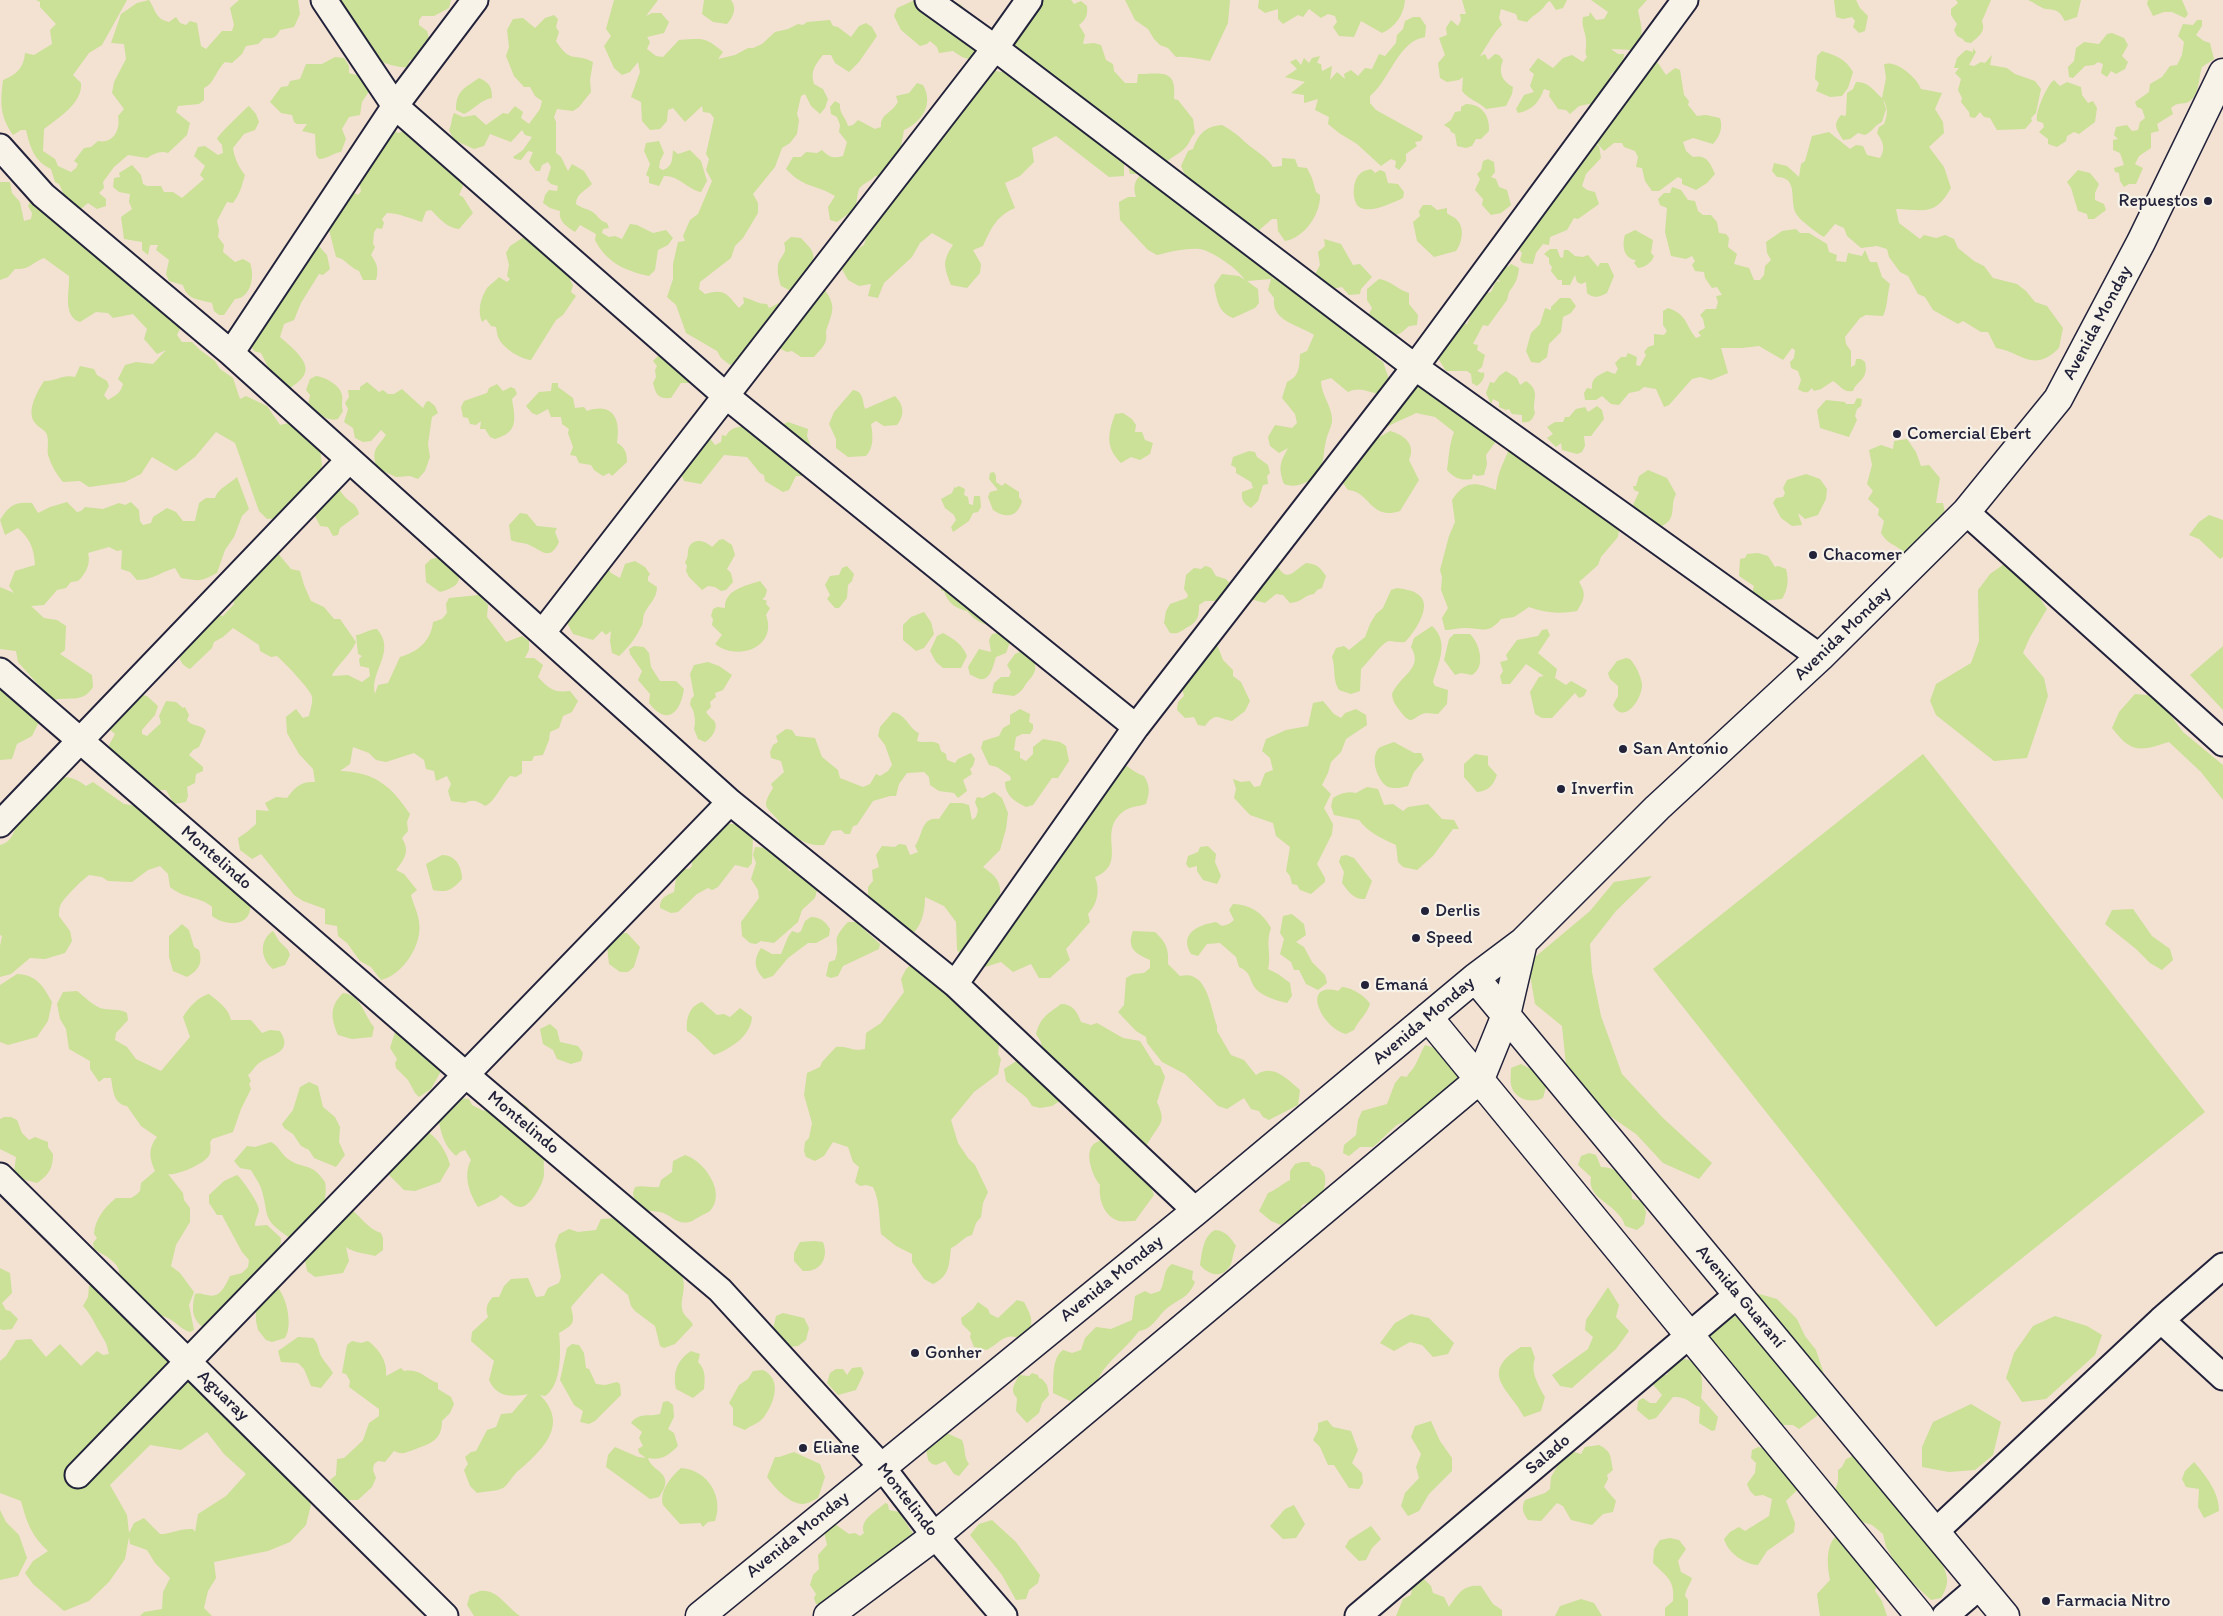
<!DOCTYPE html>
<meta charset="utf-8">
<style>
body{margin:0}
canvas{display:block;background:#f3e1d2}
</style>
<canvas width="2223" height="1616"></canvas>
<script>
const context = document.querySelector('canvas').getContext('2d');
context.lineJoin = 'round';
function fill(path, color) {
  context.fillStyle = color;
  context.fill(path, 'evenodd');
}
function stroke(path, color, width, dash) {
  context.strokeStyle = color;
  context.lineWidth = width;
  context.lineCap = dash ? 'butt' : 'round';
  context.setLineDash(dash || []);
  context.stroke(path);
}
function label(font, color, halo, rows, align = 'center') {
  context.font = font + ' Itim,sans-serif';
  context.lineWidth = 4.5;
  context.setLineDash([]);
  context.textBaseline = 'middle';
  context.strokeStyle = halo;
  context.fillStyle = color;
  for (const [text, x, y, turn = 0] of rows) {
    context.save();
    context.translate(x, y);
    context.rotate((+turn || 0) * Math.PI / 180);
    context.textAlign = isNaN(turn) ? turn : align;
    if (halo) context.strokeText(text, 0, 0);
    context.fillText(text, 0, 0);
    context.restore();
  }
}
const green = new Path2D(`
 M36,0H127L102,45L89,53L73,75L81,83C83,103 58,118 44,129L43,151L55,159L58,166L71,172L76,168L78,164L74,161L84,148L91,147L98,141C113,144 121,130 118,116L124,109L112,93L114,82L126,59L124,44L111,43L121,14L137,3L149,0C156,10 155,19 169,22L176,17L180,23L186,25L190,21L197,23L201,46L206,49L222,31H232L234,25L230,8L239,0H298L300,14L294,27L280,30C276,38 273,39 264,38L258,44L246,46L242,54L232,63L225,62C216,70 214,84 204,88V100L199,104L178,106L176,112L190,123L187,135L168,153C161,150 153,154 147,158L128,155L114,167L103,182L104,188L99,193L106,199V206L97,209L88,203L81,209C67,206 65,196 59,184L55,182L51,169C34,161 30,147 26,130H21L13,135C0,116 0,104 3,80C16,75 24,68 25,53L34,55L52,44L50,30L56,24L40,7V2Z
 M339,0H451L449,8L434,16H422L419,20V25L427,31L430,42L419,58L410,60L407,67C402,69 378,61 370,59Z
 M614,0H658L646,16L652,13H661L669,22L664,33L647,37L650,42L647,49L656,56L663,57L679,40C703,39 704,36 723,52L718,59L735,55L748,48H753L762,44L775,32L788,29L798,24L803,25L807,22L830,20L833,26L838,27L851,37L859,26L866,23L872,27L877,36L859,62L849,72L835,63L831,55H823C815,65 810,71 814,84L823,89L828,99L825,108L820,114L811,106L805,94L801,96L797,114L799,120L797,134L790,143L782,148L775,167L753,194L758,203V213L743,238L735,246L731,258L700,282L699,289L705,294C726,288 727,295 739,308L744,303L743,297C752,299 757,304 767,304L769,308L781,302L785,303L744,360L730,365L721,358L717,351L686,333L676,305L667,297L673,279V264L678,242L685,241L683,236L690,220L698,214L712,181L706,170L709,159L706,154L714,118L710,113L703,112L702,106L685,122L673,108L668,110L667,121L660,129L650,130L642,121L641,102L631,97L640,72L638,62L630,72L622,75L614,68L604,46L611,36L606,29Z
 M704,0H731C737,8 734,16 727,24L713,22L702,14Z
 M915,0L946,1L960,4L977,21V55L972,60L962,57L953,51L939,53L937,47L930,41L927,44L920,46L901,30L894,16L897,8Z
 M1039,0H1071L1074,4L1081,1L1087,6C1088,14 1086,20 1079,25L1085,35L1083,44L1094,43L1101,45L1106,60L1113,64L1114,71L1125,83H1137L1138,74C1162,74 1177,68 1174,99L1178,100L1193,119L1195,133C1190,138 1189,145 1184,149C1175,157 1170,157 1162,167L1278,269L1272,279L1281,276L1373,349L1377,358L1383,362L1389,379L1381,394C1368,393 1361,386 1348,392L1331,378L1321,381C1321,394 1331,405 1332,418C1333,425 1327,434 1326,441C1324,448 1324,457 1322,464C1317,479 1299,490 1284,484C1278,467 1280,463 1288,448L1279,453L1270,446L1268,437L1275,425L1292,428L1297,423L1295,414L1282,398L1287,382C1300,376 1299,367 1300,354L1307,351L1314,335C1300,325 1271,322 1274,298L1268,290L1271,279L1247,281L1258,289L1259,303L1255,308L1233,318C1218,312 1217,300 1214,285L1222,274L1239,276L1245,280C1237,268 1217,255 1204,250C1193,246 1168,252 1157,255L1148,250L1120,220L1119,202L1128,197H1136C1133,188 1134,180 1142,174H1130L1127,162L1124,161V176L1109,177L1056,136L1032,148L1034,162L1020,176L1005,183L1015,208C996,216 991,229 983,246L973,250L981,264L980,273L967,288L951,285C944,267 942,261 953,245L932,233L920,243L912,257L884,283L878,298L868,296L871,284L859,286L848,280L842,269L844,258L864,245L883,177L875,176C870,182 863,183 859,189C857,194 857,203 855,209L837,222L830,220L828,207L835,196C816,184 805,189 786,169L793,157H801L806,152L817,153L822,150C829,157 833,159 843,156L847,142L839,132L840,125L837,117L831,114L830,107L835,101L840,104C839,114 846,117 848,126L853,125L858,120L875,129L881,127C880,114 891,114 898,102L896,96L909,93L917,83L923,85C934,104 922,122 904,130L901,146L902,156L979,67L1001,72L1009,70L1012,45Z
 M1125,0H1230L1228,23L1210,61C1198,59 1188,56 1176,57L1168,48L1160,45L1154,39L1148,29L1135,20Z
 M1259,0H1405C1404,14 1396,27 1382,33L1361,21L1354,37L1339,36L1333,27L1337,22L1335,16L1328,14L1321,18L1309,9L1303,17L1298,15L1283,24L1278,19V9L1265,13L1258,8Z
 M1462,0H1567L1563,8L1556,10L1550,1C1545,3 1546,6 1541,10C1537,14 1532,16 1527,22L1518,20L1516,14L1501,9L1499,18L1502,25C1493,33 1487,46 1480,56L1485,54L1488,60L1495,54L1499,55L1503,60C1498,73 1502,81 1513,87L1512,94L1506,106L1486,109C1478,101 1469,100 1462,91L1463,77L1459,80L1447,82L1440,78L1438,63L1445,55L1439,38L1447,35L1446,28L1451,20L1458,26L1461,20L1460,14H1466Z
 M1591,0H1647L1638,10C1641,27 1646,33 1634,50L1611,49L1618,54H1624L1622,67L1611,74L1606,88L1598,96L1594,103L1579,106L1570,114L1566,110L1558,109L1549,96L1550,91L1544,89C1539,102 1533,110 1518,113L1516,109L1524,95L1534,92L1530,86L1534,74L1529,70L1538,58L1553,68L1563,58L1572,55L1583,62L1587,57C1584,52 1587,47 1586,41C1586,32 1581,27 1583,17L1589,16L1590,12L1596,20L1604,19L1608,12Z
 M1834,0H1856L1860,8L1868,16L1865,31L1859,33L1853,27L1855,21L1852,17L1843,19L1836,17Z
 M1956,0H1991L1982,21C1986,32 1979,36 1971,43L1965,42L1963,39L1957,36L1954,30L1957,24L1951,15V9L1958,3Z
 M2028,0H2081L2077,17L2065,21C2059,11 2058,10 2046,9C2041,8 2033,2 2028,0Z
 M2148,0H2182L2188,14L2185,18L2172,12H2164L2153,16L2147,4Z
 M554,15L558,19L556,27L559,32L556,41C571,65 575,52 593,62L590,80L591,92L579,107L573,111L557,109L554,117L556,122V153L561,157L568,171L572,164L584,171L592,184C585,191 576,194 576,204C581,208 585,208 591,211C597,214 599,221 607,223L609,228L603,229L602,233L609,237L615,236L622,239L630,224L637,225L653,233L666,230L673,238L668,245L658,250L655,270L649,276C625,271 606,262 595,240L596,234L580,225L575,232C567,227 558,221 560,211L550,208L543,203L545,195L549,190L557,191L558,186L551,184L547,180L551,167L548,162L542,165L540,171H536L529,162L533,152L528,151L521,160L515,159L513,157L523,150L532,137L525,135L522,130L511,142L490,134L484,146L474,149L454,140L449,130C452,124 451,119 454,113L463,117L475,115L486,125L503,113L508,114L515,106L523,112L521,118L529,124L540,109L542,101L535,96L530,87H524L514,76L506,56L509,47L507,30L513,19L523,18L535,28L545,18Z
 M1413,17H1420L1426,26L1425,37C1398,41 1390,80 1370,96V103L1376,110L1423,136L1421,141L1415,142L1417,146L1406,154V161L1399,170L1395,167L1396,161L1391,159L1381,166L1357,144L1339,133L1328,124L1329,117L1315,110L1318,99L1304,103V95L1291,93L1305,82L1285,77L1297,69L1290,62L1296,59L1301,65L1304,58L1309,63L1312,58L1320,56L1317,63L1321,64L1322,71L1332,66L1330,80L1337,72L1345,79L1344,74L1351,70L1358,76L1365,68L1372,69L1379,54L1385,56L1396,43L1397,35L1403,29L1405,21Z
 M2197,20H2202V26L2196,35L2204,41L2210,43L2214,59L2202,67C2198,79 2200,98 2186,103C2179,104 2176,103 2171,108L2173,114L2157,124L2159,131L2151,133V148L2139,156L2135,164L2143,168L2136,184H2129L2124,187L2120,181L2119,173L2115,172L2114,168L2124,165L2120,153L2113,150V140L2118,139L2114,135L2116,127L2127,125L2132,131L2138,130L2140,122L2145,118L2142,109L2137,107L2135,102L2149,92L2150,84L2162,77L2170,66L2177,65L2182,55L2184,42L2178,36L2183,24L2193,25Z
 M2112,33L2124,38L2128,45L2122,56L2128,62L2125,69L2116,74L2111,71L2107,77L2101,73L2103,64L2098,62L2094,65L2085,66L2073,78L2069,77L2068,67L2074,61L2076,48L2084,42L2099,44L2107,34Z
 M1973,48L1976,52L1969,65L1974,66L1981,62L1985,63L1992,55L1990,65L2007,68L2015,74L2035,81L2041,89L2036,113L2031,118L2032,121L2025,129L1997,130L1990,118L1984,117L1980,112L1975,118L1970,117L1969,112L1961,102L1962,98L1958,90L1961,79L1955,73L1959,68H1954L1957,58L1966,50L1973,52Z
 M1822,51C1836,56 1845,58 1853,72L1848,88L1842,96L1830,97L1816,91L1819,83L1815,79L1817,56Z
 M1641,53L1658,63L1666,75L1675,68L1680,70L1684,95L1689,101L1688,105L1697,116L1706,115L1720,118C1723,128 1720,136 1713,144L1693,138L1683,142L1686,151L1693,157C1707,154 1710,163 1715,174L1707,183L1696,190L1682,184V179L1678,177L1659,191H1652L1645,181L1642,168L1636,167L1638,157L1635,151L1624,147L1622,143H1614L1604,151L1588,133Z
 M335,57L344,58L349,66V73L356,75L361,72L370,90L362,102L360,115L349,117L342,129L346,139L341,152C333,153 327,159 319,159L316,155L315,134L302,131L307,124H297L294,122L292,115L281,113L270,102L281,87L288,86L290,81L300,79L306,64H322Z
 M1884,64C1887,64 1889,63 1892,64C1903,66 1918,80 1921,89L1942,93L1935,109L1943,122L1944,133L1929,147L1944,167L1951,188C1935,216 1926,210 1896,209L1899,223L1920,239L1924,235L1936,238L1945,235L1954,239L1958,248L1974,261L1984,266L1993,278L2017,284L2026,291L2035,302L2047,306L2063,328L2059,348C2033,374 2022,352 1996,348L1988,332H1981L1963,321L1958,324L1933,310L1925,297L1918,294L1908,276L1900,272L1889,257L1887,249L1877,246L1861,248L1847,236L1844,228L1835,224L1824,237C1818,234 1800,220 1797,215C1788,203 1800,177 1777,177L1772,171L1774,163L1787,166L1799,177L1801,164L1805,161L1812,136L1829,132L1850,149L1856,145L1863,146L1867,155L1880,158C1886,148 1883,142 1877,133L1879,127L1884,124C1888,114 1888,108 1883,99L1886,109L1882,122C1874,126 1872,132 1865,135L1858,133L1850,139L1843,140C1837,129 1832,126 1841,115L1845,116L1846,114L1847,93L1853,89L1856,82C1868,81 1874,91 1882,98L1886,78Z
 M479,78C490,83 492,87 492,98C480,100 475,109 464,114L456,110C456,90 465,88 479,78Z
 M2054,80L2060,86L2067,82L2081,87L2082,95L2088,103L2093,101L2097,108L2095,122L2079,134L2074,132L2067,136L2066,141L2057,147L2048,144V139L2039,132L2044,127L2043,123L2037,121C2035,112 2047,85 2054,80Z
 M1466,104C1482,104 1490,116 1489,131L1481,139H1476L1472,146L1466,148L1457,146L1455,134L1451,132L1450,129L1444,125L1451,120L1455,112L1461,111V107Z
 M249,106L256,114L259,122L255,130L244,134L233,148C234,157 239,168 245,175C242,185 240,194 233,203L227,202L217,221L219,230L218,237L224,245L223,252L235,262L243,259L250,263C255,276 251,298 235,299L224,315H219L214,311L212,303C198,299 187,300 183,285L169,281L166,274L169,260L156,250L158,245H150L148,255L142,250V242L124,239L121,217L132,209L129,202L130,194L119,192L113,187L114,178L120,177L119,173L132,165L141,175L143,184L147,186H161L164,192H173L182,198L204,179L200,175L205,166L194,156L198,147L205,146L218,155L223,153L222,145L217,139C218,135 245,109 249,106Z
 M1222,125C1231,130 1238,135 1245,142C1255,151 1265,155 1273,167L1282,166V158L1295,159L1298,167L1307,168L1312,178L1316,192L1320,195C1321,214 1304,238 1285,241L1278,231L1277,219H1272L1257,232L1190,186L1181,166L1188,151L1193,149C1198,134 1206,126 1222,125Z
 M390,128L398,133L405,131L455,170L463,186L459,195L463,197L473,213L459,229C447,228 439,218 431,210L426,211L422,222C411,219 399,213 387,213L382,219L384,223L382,229L377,228L374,232L373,244L375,247L371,255C377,263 379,270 376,280H363L359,271C350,268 346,259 336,257L328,226L346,188L358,195L361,191L359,181Z
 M1589,140L1599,146L1601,158L1586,174L1582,186L1587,190L1595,192L1599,204L1578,219L1574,218L1567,230L1550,237L1549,245L1543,244L1536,253L1533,264L1523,263L1520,260L1522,253L1515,245Z
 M659,141L664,153L660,161L659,168L663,170C673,166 672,160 673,150L678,154L690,150L701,161L707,181L701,192C687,189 678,175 664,176L659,186L649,183V177L646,175L650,164L644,151L646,143Z
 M1488,159L1494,162L1495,172L1491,177L1496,179L1499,187L1507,190L1511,205L1501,213L1491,215L1482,205L1483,199L1475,190L1480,179L1477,174L1481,170L1483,161Z
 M1371,169L1375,173L1380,170L1385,172L1388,183L1398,184L1404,192L1403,198C1392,203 1372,213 1361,208C1351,204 1352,180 1360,174C1362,171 1368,170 1371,169Z
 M2078,170L2090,173L2099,184L2095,193V200L2104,204L2106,210L2094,219H2088L2087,214L2078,211L2071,188L2067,182Z
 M0,182H10L12,193L20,202L24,221L31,219L32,213L28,206L32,198L57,214L56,225L65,227L106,261L110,268C122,273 133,284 140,295L154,289L178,321L180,329L177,335L182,342H192L200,350L215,361L220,369L233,378L240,399L246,396L267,406L280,425L298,421L319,439L322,465L317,482C311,487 303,490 297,495C286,505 286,519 267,519L259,511L235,443L216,432L195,457L176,471L152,457L141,474L125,482L89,487L80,481L63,482C56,474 51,465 48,455C47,448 49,442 47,435C45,429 40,429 36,424C25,413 37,392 44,381C55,382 62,374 75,377L80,366L94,369L97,375L107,381L109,386L104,395L108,400C115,396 121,393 123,384L118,379L125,365L136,362L153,364L166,350L157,354L144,339L147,329L133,314L113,318L108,313L96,312L80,322C62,316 70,291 69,276L44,258C31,263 30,270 15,269L8,277L0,280Z
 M1672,187L1681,190L1688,200L1695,201L1698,211L1703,215H1711L1717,222L1719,233L1726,234L1729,238L1728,247L1737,254L1734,264L1749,268L1754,280H1760L1764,275L1765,266L1771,260L1767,253L1766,242L1782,231L1796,229L1800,233H1809L1827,244L1829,252L1837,255L1836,261L1846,262L1848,253L1862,256L1865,250L1870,262H1877L1882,277L1890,284C1887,295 1888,305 1883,316L1866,315L1860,318L1845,337L1846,344L1851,351V367L1855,365L1856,359H1861L1865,362C1869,380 1857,380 1853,391C1843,393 1840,385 1833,381L1821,389L1814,391L1812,388L1808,392C1804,393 1801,391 1798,389L1801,380L1798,371L1791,368L1790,362L1794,358L1795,350L1792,348L1783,360L1759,346L1742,348H1721L1728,373L1711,380L1700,377L1692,379L1669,405L1664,407L1656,389L1644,387L1639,391L1629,393L1619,405L1611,404L1602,396L1596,400H1585L1584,393L1587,388L1592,389C1591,378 1597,376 1607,371L1615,374L1618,369L1615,363L1621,357H1626L1628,353L1637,357L1636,365L1640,366L1646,355L1644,352L1648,347L1654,345V334L1664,335L1667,331L1663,325V311L1668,308C1688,315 1685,325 1696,338L1701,336L1698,332L1705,328L1703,319L1700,315L1706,309H1716L1718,302L1716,296L1722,295L1717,287L1712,288L1705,278L1704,272L1695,271L1692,265L1695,261L1692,256L1686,259L1671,256L1665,232L1667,208L1660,205L1658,199L1664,193H1670Z
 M1423,205H1431L1437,210L1447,208V213C1450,216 1455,217 1457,220C1465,228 1462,243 1456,251L1434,257L1417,241L1413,222L1420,216L1419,211Z
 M1635,230L1653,240L1651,253L1654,256C1651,263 1646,267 1638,268L1634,263L1636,260C1623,259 1622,244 1625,235Z
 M527,235L571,271L570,280L573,285L571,292L576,296L563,315L556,320L531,360C521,359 504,349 499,339C497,336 497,331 496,327L491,326L486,319L482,322C477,310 481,298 487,288C490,284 496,281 499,277L507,282L510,279L507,276L509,265L506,253L510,246Z
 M791,237L801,238C805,243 812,248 813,254C816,268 802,286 789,290L781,286C779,280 777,272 778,265C780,256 788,254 784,243Z
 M1324,239L1341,244L1353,265L1360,264L1372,277L1361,289L1360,294L1349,295L1342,287L1331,289L1325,282L1313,278L1320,265L1318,252L1325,246Z
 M318,245L327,255L330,269L323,275L319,274L301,303L294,320L284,324L280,337C290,346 315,364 302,378C299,382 294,385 290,388L283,387L268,367L261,353L254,351L249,342Z
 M1550,249H1557L1560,257L1563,258L1564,250H1568L1575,256L1583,257L1588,255L1598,267L1600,263H1608L1614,276L1607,293C1599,297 1594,299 1587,293L1586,282L1581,284L1577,282L1575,275L1570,285H1562V280H1558L1551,271L1552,267L1549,263V258L1544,254Z
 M1503,262L1508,267L1511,264L1519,268C1518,279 1515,284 1509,292L1507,300L1488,326L1483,325L1473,344L1478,345L1477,350L1485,355L1482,367L1477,371L1482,373L1484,372C1485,378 1482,382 1477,386L1472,383L1471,374L1467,371H1446L1438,358L1437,351L1464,321L1467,325L1476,301L1483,299L1481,295L1491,292L1496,281L1501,282L1493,276Z
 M1379,279C1390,280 1398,290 1409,293V304L1418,315L1417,325L1409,326L1401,333L1393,336L1367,318L1372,308L1367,300V289Z
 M825,290C836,306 833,311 827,328C825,332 827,336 826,340C825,346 818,352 814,357H801L792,351L787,352L777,347L793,318L804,319C806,307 813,294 825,290Z
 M1560,298H1570L1576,306L1571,313L1563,317L1561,332L1549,344L1547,357L1539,363L1531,362L1526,351L1531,333L1540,324L1545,308L1551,310V307Z
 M660,354L691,380L690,383H681L671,398C657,399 656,394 653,383L656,377L655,370L657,366L653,361Z
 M1506,371L1517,378L1520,385L1526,381C1542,392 1531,400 1535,413C1532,421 1529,423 1522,422V415L1512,414L1509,409L1506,410L1499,407V402L1493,399L1491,404L1486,393L1490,382L1494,383L1499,376Z
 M316,376C325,377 340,385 342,395C343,400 341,405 343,411L338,419C327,423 317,411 308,405L310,395L306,390L310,379Z
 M367,382L379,392L383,390L388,394H394L402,389L423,408L426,402L429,401L435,406L438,413L432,417L428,444L430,457L425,471L418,479L410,476L396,477L377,468C371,450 376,449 386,435L381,430L371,441L363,442L355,438L353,428L344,422L348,409L345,403L349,397L348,390H360V387Z
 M1417,382L1418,387L1423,385L1497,440L1486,455L1487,464L1484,475L1477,476L1473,474L1472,479C1461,481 1454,478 1447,470C1449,457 1449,445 1454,432L1435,417L1416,413C1405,419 1393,422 1383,430L1379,427Z
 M552,383H558V387L573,398L575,408L584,407L587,411C613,402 621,419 617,443C625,447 627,453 627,462L612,476L609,473L603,476L594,470L591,465L579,463L576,456L570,455L573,447L568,433L569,429L562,424L561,417H551L548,409L537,415L532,413L526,406L539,392L551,391Z
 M497,384L503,391L511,387L515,389L517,394L512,399C515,419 519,432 495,439L490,437L485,429H480L481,421L476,425L470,424L468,418L463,417L461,407L464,401L487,393L489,388Z
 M853,390C864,392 862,400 865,409L895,396C904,405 905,415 897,425L884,426L876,421L871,424C873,436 874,447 866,456L848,457L836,448V439L829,424L834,412Z
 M1857,398L1862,399L1861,406L1857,409L1855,416L1857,420L1849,437L1820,428L1817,410L1826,400L1845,402L1846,404H1854Z
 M1597,406L1602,410L1604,419L1591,436H1584L1585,446L1582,452L1577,454L1562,450L1561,443L1556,447L1547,438L1553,434L1547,427L1555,422H1563L1565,417H1569L1576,409L1585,407L1588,412Z
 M1123,413L1132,419L1136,425L1135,432H1142L1145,440L1153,443L1150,454L1140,460L1131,457L1121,463C1105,447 1108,434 1115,414Z
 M788,422L808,429L807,436L811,446L802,476H796L789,490L783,492L765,481L764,475L760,473L747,457L724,455L701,484L684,481L682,476L672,468L708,436L715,445L721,442L722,435L726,436C735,417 768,434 788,422Z
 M1390,431C1405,435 1416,445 1409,460L1419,480L1400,511C1370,521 1370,491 1348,490L1338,476L1364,446Z
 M1907,439L1916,452L1921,466L1929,465L1940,478L1936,503H1943L1945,513L1939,519L1911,557C1904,555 1902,550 1897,547C1890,543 1886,541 1881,533L1884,521L1878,515L1879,509L1868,499L1873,491L1867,484L1872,465L1869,450L1881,445L1893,449L1894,441Z
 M1509,449L1620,522L1618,537L1601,557L1598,565L1579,582C1587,594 1584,600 1577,611C1559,614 1545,613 1529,607L1514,617L1501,619C1488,635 1482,628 1465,628C1458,628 1452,630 1445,630L1442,618L1448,608L1441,590L1442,577L1440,570L1449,536L1455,522L1452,500C1465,480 1476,482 1496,490C1498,471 1502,467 1509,449Z
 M1249,451L1255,452L1257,457L1268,465L1270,473L1267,476L1268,484L1263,485L1258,501L1251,508C1244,504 1241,500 1242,492L1253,488L1251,482L1236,473V468L1231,465L1233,457Z
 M1648,470L1667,478L1676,494C1669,507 1678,518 1662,526L1653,522L1650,516L1643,520L1630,508L1633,505L1639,492L1634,490L1633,486H1636L1639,476Z
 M994,472L996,476V482L1002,486L1005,483L1019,492V497L1022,501C1018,517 1006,519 993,510L988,497L990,492L998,490L989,479L990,473Z
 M1806,474L1820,479L1827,489L1826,499L1818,515L1805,519L1798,513L1802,525L1792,526L1781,518L1773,503L1776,498L1783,497L1785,493L1783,488L1787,480Z
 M237,477L249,509L242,516L234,537L225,550L217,573C200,582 200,581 181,578L175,568C158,573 156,579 137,580L130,572L121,569L122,550L117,551L109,547L88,553C91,563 86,574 78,581L71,582L66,588L57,590L44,605L31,606L44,618L57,620L66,626L65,650L60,654L92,675L93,687C82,704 70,696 52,700L18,662L16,651L0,649V587L14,593L9,586L15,571L35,565C34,548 30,539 18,528L5,535L0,520C10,505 14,502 32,503L38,513L50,507L67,502L77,512L81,511L85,507L103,509L119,503L125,505L131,502L139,510L140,521L143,525L151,523L153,517L167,508L176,512L183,521H195L199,503L206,498H215C218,488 230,484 237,477Z
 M335,485C340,489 342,494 346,498C352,504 357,504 359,514L340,528L338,535L333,536L328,527L320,526L313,512Z
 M955,486V488L959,486L965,489L964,495L968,497L969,504L973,505L974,496H980L981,507L978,512L973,513L969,521L953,532L951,527L956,520L954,515L945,508L941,499L952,493Z
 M520,513L527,514L537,526L557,528L555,532L559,542C549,563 541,549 527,544C521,542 516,543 511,540L509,525Z
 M2209,515L2223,520V557L2220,559L2199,539L2189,535L2199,522Z
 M723,539L732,545L735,555L727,569L731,573L733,582L726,590L721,591L715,587L708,586L702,590L689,577L686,571L687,566L685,562C689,557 687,552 689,547C694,537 706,541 712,547L719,540Z
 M277,552L291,569L300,571L304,585L311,601L324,607L334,619H340L356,642C351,654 339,663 332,675L333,676L348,675L362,682L370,676L369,668L360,666L359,659L362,656L358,654L356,635C363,635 368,629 377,629C397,652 369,671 375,694L378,685L388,683L400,657C418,652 431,641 433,622L442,619L447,613L446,604L449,598L479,595L488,605L487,617L506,642L522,636L529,641V650L525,658H534L543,665L538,677C549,689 554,693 570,691L578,701L572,712L563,716L559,728L550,732L549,740L543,755L534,756L532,761H522V773L516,777L510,776C501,785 495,802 485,806C478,801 472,799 465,803L451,801L448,791L451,784L447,776L436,781L434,771L426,769L424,760L414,753L386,762L376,760L369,753L353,747L350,764L340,771C375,772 391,786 410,814L407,822L408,831L402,838C410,851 405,859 396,870L404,874L417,890L411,895C413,904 418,912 419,922C423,944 403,975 381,980L371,967L360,961L347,943L338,936L337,926L325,924V909L303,901L294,895L261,854L252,859L240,850L238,838L247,832L256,824V810L269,811L265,803L276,797L287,798C295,787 301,781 315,782L313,769L299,754L287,733L286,717L296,709L303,718L309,716C310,711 313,702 312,697C312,691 283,661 277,656L271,657L260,651L259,645L233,628L223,637L214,642L212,648L190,669C164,657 194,627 204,612L223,616L234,604L233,597Z
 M1758,553L1768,556L1775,567L1778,566L1786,569C1789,580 1788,589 1782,599L1763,601L1752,593L1754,586L1739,576L1740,559L1745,558L1747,554Z
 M440,557C460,571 470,584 440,592L426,582L425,565L431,559Z
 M635,561L645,567L650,574L648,577V581L657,587C657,598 650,603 645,612C642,617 644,623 641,627C635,639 629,647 619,656L612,653L610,641L611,631L606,635L602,631L593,640L573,634L565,619L606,565L611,573L620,578L625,564Z
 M1306,563C1317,564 1320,567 1326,576L1322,588L1317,590L1314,594C1304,595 1303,602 1290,603L1283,595L1276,594L1265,603L1254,600L1246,601L1277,565C1287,584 1293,571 1306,563Z
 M2004,564L2030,583L2047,609L2030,637L2023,653L2044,678L2048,696L2027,758L1994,761L1936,715L1930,701L1936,684L1971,663L1979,641L1978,590L1990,574Z
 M847,566L854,574L852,581L848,585L847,598L839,608H835L827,599L830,595L825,585L830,576L839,575L842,568Z
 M1205,566C1213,567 1212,570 1216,576L1226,579L1231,585L1219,601H1205L1199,605C1199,617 1198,622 1186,628C1180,632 1178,634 1170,633L1164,623L1166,611L1170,604L1187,598L1188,595L1184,589L1186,575L1194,568L1201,569Z
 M760,581L767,590L765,597L762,599L767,601L766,604L770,608L766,615C778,647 738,662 715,644L722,635L712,625L713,619L711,616L713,609L717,607L725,608C724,590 745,586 760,581Z
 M941,585L990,625C980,624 973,618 967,611C956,609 947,602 944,591H941Z
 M1397,588C1404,589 1414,590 1420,596C1432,607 1414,633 1405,642C1400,643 1394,641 1389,641C1382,642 1368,663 1361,669L1360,691L1351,694L1339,690C1332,679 1336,668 1332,657L1336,648L1344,646L1349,650L1365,637L1370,624L1376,614L1383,608L1391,590Z
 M924,612L931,622L934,634L924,648L916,651L903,640V625L911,617Z
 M1432,626C1450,642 1438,663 1433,682L1435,686L1448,690L1447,704L1438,714C1435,714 1429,713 1426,713C1412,716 1413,728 1400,711C1395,704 1393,702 1392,694C1400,675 1424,669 1411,647L1414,638Z
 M1547,629L1550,635L1538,653L1557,669L1555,678L1566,685L1571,681L1587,690L1584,696L1579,698L1575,693L1552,718H1542L1535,714L1530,692L1539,677L1544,676L1526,664L1510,684H1502L1500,676L1503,671L1500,662L1508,660L1506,655L1517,640L1538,636L1542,630Z
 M943,633C954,639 962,644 967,656L961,668H943L936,662L930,651L937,636Z
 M999,633L1010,642L1006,653L996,657C993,666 990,684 977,678C974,677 973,675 970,675L968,667L979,649L991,652L989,640L992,634Z
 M1454,634H1470C1480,644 1486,667 1472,675L1461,673L1455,675L1444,660L1449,639Z
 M1216,642L1223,660L1233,670V676L1241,682L1250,701L1245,711L1232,721C1218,719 1216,711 1205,726L1198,725L1194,717L1185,718L1177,710L1178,702L1184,696L1181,684Z
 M634,646L644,647L649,653L651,667L660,681H676L684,689C680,714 667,726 649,703L650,694L638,680L642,671L630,654L629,649Z
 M2223,646V710L2190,675Z
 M1024,650C1035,660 1040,668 1030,679C1023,686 1025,690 1014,696L992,693L994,683L1001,677H1009L1011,672L1007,665L1015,654Z
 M1626,658L1630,659C1636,666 1640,674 1642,684C1643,698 1624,726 1613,705L1618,696V686L1610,679L1608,673L1617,661Z
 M708,662L719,666L732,675L723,690L715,693L716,697L710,702L711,707L706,712C708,716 713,719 715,722C718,729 711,739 705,742L698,739L694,729C696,722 695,711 690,705L691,699L694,696L690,674L694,665Z
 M0,671L41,718L32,736L17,744L12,759L0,760Z
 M137,694L147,696L158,706L155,715L142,730V734L147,736L161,723L159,716L166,701L176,702L183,708L185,707L189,715L187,720C192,727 201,724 206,731L199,747L193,750L189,755L203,767V771L196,774L195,783L187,787L188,796L186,802L174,804L166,790H157L151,782L144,784L109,752V745L115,734L110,730L107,723Z
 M2135,694L2157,696L2183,732L2223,765V800L2201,772L2169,742C2140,751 2132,754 2112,728L2119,712Z
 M1323,701L1334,714L1341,718L1345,713L1356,709L1366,715L1367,725L1346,739L1341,752L1331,762L1328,773L1322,785L1331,794L1324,808L1333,824L1332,834L1317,864L1325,878V882L1311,894L1300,890L1297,885L1292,884L1290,876L1286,871L1290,847L1276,836L1273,823L1250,815L1234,798L1236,789L1233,779L1241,782L1250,781L1254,787L1260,786L1265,773L1273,770L1270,758L1262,751L1266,739L1286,730L1308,726L1313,703Z
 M1020,709L1030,714L1029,722L1033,724V729L1030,734H1022L1016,737L1014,750L1020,752V758L1026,761L1033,754V747L1043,739L1060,742L1066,746L1069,761L1058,778H1052L1033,805L1026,807C1014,801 1005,795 1005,782L1011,780L1010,776L997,767L989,765L981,748L983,741L999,736L1003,728L1010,724V715Z
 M893,712C907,715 909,729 919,733L917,741C924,744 931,739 939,744L941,751L946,754L947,760L955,763L958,759L971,753L975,759L973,766L970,769L972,774L963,780L967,791L958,798L954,793L939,791L930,785L929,777L924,772L907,773L899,784L896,796H890L873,801L857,825L853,826L850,834H845L841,830L832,831L824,845C808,846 802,841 790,833C786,831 783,832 779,829V821C767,806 760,809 773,788L771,784L784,772L781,761L771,758L770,752L773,745L778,742L776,736L786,729L792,730L796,736L815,738L822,757L838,770L840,778L863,787L870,784L876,774L880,776L888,771L892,765L885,745L878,736L880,727Z
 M1394,742L1414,753H1421L1424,760L1414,772L1408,786C1401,788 1394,789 1388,787C1378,782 1369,758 1379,748C1382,746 1389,744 1394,742Z
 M1475,754L1488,756V765L1497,775C1493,786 1488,791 1477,792L1464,777V764Z
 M1923,754L2205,1112L1936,1327L1653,969Z
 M1120,762C1129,767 1135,773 1144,776C1150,786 1150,792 1146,804C1140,806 1129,807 1124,811C1095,832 1130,863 1095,877C1100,890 1098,903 1088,914L1090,922L1066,949L1070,960L1050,978H1039L1031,964L1013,972L1001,962L982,968L976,965L1051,866L1067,849L1070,839Z
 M62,777C72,777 78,780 86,786L93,782L124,804L141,807L250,903C253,927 226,927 212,916V907C200,896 184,899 170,887L168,874L160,866L148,870L132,882L108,881L102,877L89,875C83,879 64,898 61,904C59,907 59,913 59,916L70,931L72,941L65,953L45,959L30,958L11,974L0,977V946L2,936L0,935V845C14,842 14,827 21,817C31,802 49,790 62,777Z
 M1367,787L1378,789L1384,805L1393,804L1403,811L1408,807L1428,804L1442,819L1454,820L1459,829H1453L1433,856L1417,870L1403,867L1398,862L1396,845C1381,838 1369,833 1359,820L1334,815L1331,806L1333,798C1341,793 1347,791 1356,793Z
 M994,792L1002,798L1008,813L1006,829L1000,850L983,867C987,870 992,873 995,877C1014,900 976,938 963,956L957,950L956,922L944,906L925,897C925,914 921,927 909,938L864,900L868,897V887L873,881L872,870L879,867L876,855L882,846L895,847L899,844L906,845L910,855L918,852L915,846C923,835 921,816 939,819L950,803H962L969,805L972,820L976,817L978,810L975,802L977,797L983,798Z
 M729,824H740L753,836L752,863L748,868L735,865L718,887L712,890L708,888L697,894L678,912L671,913L660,908C659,899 666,895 674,892L677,873L681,869H689L692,866V859L718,830Z
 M1208,846L1216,854L1215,862L1221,876L1217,884L1203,880L1197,871V866L1189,868L1186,864L1188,856L1198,852L1200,847Z
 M755,847C777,849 780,849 789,871L797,870L799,875L808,877L810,883L817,890L815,898L802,910L798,922L774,943L761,941L756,944L750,943L742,936L741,922L759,898L758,890L751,879L756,863L753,855Z
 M442,855C456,855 462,867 462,879C452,890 447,893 433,890L426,864Z
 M1346,855L1354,858L1372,881L1365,899C1354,900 1348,891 1342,883L1344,872L1339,862L1341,856Z
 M1652,876L1616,911L1590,944L1592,972L1601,1016L1622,1074L1663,1118L1712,1163L1699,1179L1663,1163L1636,1134L1604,1112L1567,1075L1562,1026L1535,1004L1528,963L1590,911L1614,882Z
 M1233,904C1250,904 1263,913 1271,928C1265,944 1272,955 1268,969L1278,974L1290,983L1292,996L1287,1003C1278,1001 1261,996 1255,988C1249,979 1251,972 1239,967L1236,957L1220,943L1207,944L1198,956L1191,954C1179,934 1197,925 1216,922L1222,926L1229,924L1234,920L1229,910Z
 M2133,909L2152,936L2170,949L2173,960L2162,970L2150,963L2136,949L2105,924L2112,910Z
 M1292,914L1304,924L1306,935L1296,942L1304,947L1312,962L1325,975L1327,983L1318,990L1306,984L1299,970H1294L1291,962L1280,954L1284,939L1280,933L1283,916Z
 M811,917C820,917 825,921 830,929L829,936L816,943H808L788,958L773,976L764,979C754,969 753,960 761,948L772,954H781L788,937L792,931L798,933L801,931L805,921Z
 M848,922H856L880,944L879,949L843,966L838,976L831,978L826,976L829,962L835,960C843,940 827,944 848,922Z
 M182,924L189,930L194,947L199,950C203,963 199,970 187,977L173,971L169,957V936Z
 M273,931L279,941L288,950L290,955L285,965L273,969C260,959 259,940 273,931Z
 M1133,931L1155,932C1166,942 1169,949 1168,964L1180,976C1207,969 1210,1006 1217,1026V1031L1231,1055L1244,1060L1256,1075C1273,1063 1287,1079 1300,1090L1298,1105L1269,1120L1263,1117L1259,1111L1251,1109L1244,1098L1227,1109L1218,1106L1185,1074L1162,1062L1147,1043L1146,1037L1136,1031L1118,1012L1124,1005L1126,978L1133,974L1144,973L1150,968V960C1136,954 1126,948 1133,931Z
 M618,933H627L640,947L634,967L628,972H620L609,964L607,947Z
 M912,964L1000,1037L998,1054L1001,1059L998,1074L974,1092L951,1120L958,1143L968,1158L975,1165L988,1192L983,1203L981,1217L976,1223L972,1235C963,1237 960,1244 951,1248C949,1264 950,1276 933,1284L924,1279L912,1262V1254L896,1246L881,1234C879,1218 880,1201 873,1187L866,1185L860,1186L855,1182L859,1167L853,1162L848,1147L833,1142L824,1156L815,1161L806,1157L804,1151L805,1142L809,1138L812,1123L804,1095L807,1073L820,1067L822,1062L836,1047C846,1045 854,1052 865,1049L866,1033L881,1023L904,992L901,979L906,969Z
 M17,974C37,975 43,986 52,1002L48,1021L37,1037L8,1045L0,1042V985Z
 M1342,987C1350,987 1366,996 1370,1004C1367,1014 1358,1021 1354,1030L1346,1034C1320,1027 1301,981 1338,991Z
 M77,991C84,996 91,1004 100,1008C108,1011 120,1008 127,1013L128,1020L116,1033L115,1040L127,1047L136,1059L161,1071L190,1037L183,1017C188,1008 199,996 209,994C218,1001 229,1009 231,1020H251L262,1033L270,1030L280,1031C294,1053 271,1054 259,1063C254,1067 252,1072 248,1075L251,1081L249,1084L251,1089L241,1109L233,1132L212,1139L210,1143C211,1148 211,1155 207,1158C201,1165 176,1176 168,1174L183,1193L184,1200L190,1208V1222L176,1245L171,1266L180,1273L194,1292L189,1305L194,1330L190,1332C176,1327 173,1316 156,1315L306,1490L311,1505L306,1525L290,1542L268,1551L214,1562L216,1578L208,1591L204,1608L212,1616H140L144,1612L162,1609L163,1592L170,1578L155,1563L147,1550L130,1544L129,1537L125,1559L109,1582L89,1601L64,1611L33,1584L25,1573L33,1561L48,1551C31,1535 27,1523 21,1501L0,1493V1361L6,1356L16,1340L31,1339L46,1357L60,1344L81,1366L97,1351L103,1355L109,1354C106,1340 105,1342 99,1331C93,1321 92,1316 83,1306L88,1297L89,1286L99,1278L119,1279C123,1263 105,1256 94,1249L93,1243L97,1238L94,1234C95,1219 104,1208 116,1198H131L136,1195L140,1191L141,1183L155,1171C149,1158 148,1148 157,1137L141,1126L127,1106C113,1104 113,1089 111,1078H104L99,1082L90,1069V1061L69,1049L66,1029L60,1019L57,1004L63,992ZM207,1432L224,1454L246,1474L226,1496L198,1514L195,1532L193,1529C181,1528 171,1534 160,1534L144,1518L134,1523L129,1533L127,1515L110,1485L150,1445L181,1450Z
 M343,993C361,995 364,1015 374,1027L372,1037L352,1039L338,1035C331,1018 329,1007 343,993Z
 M702,1002L717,1015L724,1014L730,1017L740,1008L752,1017C751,1036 730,1049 714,1055C705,1048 697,1036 687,1031C686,1019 689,1006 702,1002Z
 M1061,1004C1073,1004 1077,1012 1081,1022L1091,1025L1097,1023L1123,1038L1140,1041L1155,1065L1160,1066L1165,1077L1157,1102C1166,1122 1161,1122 1151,1138C1148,1143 1146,1147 1141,1151L1042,1052L1041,1042L1036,1034C1041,1016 1047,1015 1061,1004Z
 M550,1024L557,1030L560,1042L578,1046L583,1053L581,1061L571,1064L557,1059L553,1050L543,1044L540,1029Z
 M399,1027L445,1064L431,1089L419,1097L415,1093L408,1080L396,1068L395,1063L397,1059L390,1048L395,1032Z
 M1425,1045L1458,1055L1465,1085L1437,1103L1426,1105C1417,1120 1411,1118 1397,1125C1395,1126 1377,1144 1373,1147H1360L1349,1156L1343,1153L1344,1145L1356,1135L1358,1120L1362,1111L1387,1104L1395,1083L1401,1076L1407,1077C1409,1072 1411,1072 1414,1067C1417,1063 1421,1052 1425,1045Z
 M1018,1060L1068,1102L1060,1101L1052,1106L1040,1108L1032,1106L1027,1098L1006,1081L1004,1069Z
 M1521,1064L1539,1073L1546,1087L1543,1098C1531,1104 1514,1099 1511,1085C1510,1080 1511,1074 1511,1068Z
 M309,1082L318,1086L323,1107L335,1117L340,1127L339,1142L345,1155L336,1167L314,1158L309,1150L301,1146L293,1134L284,1128L282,1124L293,1110L300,1087Z
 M503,1095L511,1096L528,1107L545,1155C543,1162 544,1167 544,1174C544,1183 530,1208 520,1207C513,1207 507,1198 501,1195L496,1199L478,1207C469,1193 463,1175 471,1160L465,1150L460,1152L456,1156C444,1146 441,1133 438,1118L452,1097L469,1099L472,1105L484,1111L488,1103Z
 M4,1117H11L17,1120L22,1133L29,1140L35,1137L48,1142V1147L53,1154C53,1168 49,1175 37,1183L22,1179L14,1173L16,1157L0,1149V1119Z
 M398,1128C405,1128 415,1126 422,1129C436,1134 447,1152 450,1165L440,1182L415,1191L404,1190L390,1176L384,1166L388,1139Z
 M1106,1137L1148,1180L1154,1195L1135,1221C1130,1221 1124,1222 1119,1221C1104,1217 1098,1198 1100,1185C1093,1177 1085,1156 1092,1146C1095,1142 1102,1140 1106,1137Z
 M271,1142C279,1146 281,1154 288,1159C303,1170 311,1161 325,1182C326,1187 326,1193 325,1198C322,1212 302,1231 290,1238C260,1218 270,1216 261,1188C259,1182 254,1176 251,1170L240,1168L234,1161L247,1146L255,1147Z
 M1589,1153L1596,1155L1601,1167C1620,1167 1632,1181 1632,1199L1642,1201L1646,1212L1644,1224L1637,1230L1625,1226C1624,1222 1622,1218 1619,1215C1609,1202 1587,1196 1591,1177L1578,1165L1581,1156Z
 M685,1155C704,1161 727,1192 710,1211C707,1213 702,1215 699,1217C696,1218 692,1222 689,1222C676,1225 671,1214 660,1212C647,1210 647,1213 635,1205L633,1193L635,1187C644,1185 650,1188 659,1187L661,1180L672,1172L673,1161Z
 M1302,1162H1309L1312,1166C1330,1168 1326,1183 1322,1197L1302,1205L1300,1212L1281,1225L1271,1221L1259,1211L1268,1193C1276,1190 1282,1184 1290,1180V1171L1295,1164Z
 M237,1175C242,1179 259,1203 259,1210C258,1216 255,1220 255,1226L267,1225L281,1238L277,1287C287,1297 293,1326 285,1338L272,1342L266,1340L258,1330L256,1321V1305L207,1330C192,1321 191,1310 195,1294C201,1293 201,1294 207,1295C220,1299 225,1286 230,1276L242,1273L248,1267L249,1260L242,1252L222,1215H217L209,1203V1195L224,1181Z
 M351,1209C362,1218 367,1228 381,1233L383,1238V1250L375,1256C365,1253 354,1253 346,1247L349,1261L343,1273L315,1277L307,1271L305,1260L299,1253Z
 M618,1218L679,1268C690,1289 678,1298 683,1312C685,1317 691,1320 693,1325L675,1344L664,1348L660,1346L655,1326L635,1311L631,1306L628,1295L602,1273L598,1276L571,1307C575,1324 574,1324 559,1333C561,1351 562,1385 545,1396L540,1395C571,1426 540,1452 516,1473C511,1478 508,1485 503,1488C495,1492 485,1491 477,1493L470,1486L464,1470L468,1464L465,1457L471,1452L476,1451L487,1430L496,1427L501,1414L512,1413L528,1394C512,1397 497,1398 489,1380L494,1361L471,1341L472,1332L488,1317C485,1309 487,1303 493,1297H499L504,1286L511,1279L528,1278L536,1297L544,1296L548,1288L559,1283L561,1277L555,1245L559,1234L569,1229L578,1232L596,1230L601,1219Z
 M1215,1230C1226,1231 1230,1237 1236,1246C1233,1252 1233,1260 1230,1266C1221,1280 1208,1274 1200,1265C1202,1253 1203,1236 1215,1230Z
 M814,1241L823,1242C829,1258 821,1272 803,1271L794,1261V1253L800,1242Z
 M1172,1264L1193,1271L1192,1279L1195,1282C1188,1299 1178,1299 1166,1309C1157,1317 1153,1329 1139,1331C1129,1345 1115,1355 1105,1368C1091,1386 1098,1393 1070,1401L1053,1393C1054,1379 1051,1359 1063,1350L1072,1353L1081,1350L1085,1338L1096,1327L1111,1329L1132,1320L1135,1296L1145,1291L1151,1294L1160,1291C1166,1281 1162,1271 1172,1264Z
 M0,1268L10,1273L12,1293L2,1303L6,1310L10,1311L18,1319L12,1329L3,1330L0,1329Z
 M1608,1287L1619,1305L1616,1317L1629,1331L1616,1349L1572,1388L1560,1386L1552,1375L1588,1349L1593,1337L1585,1330L1586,1320Z
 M1745,1290L1777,1299L1797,1319L1805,1336L1816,1350L1826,1380L1828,1396L1817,1416L1799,1429L1793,1425H1777L1710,1347L1709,1324Z
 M1017,1300L1024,1302C1033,1319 1035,1324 1023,1340C1006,1331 1002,1341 987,1350L974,1347L970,1337L971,1333L962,1324L961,1318L973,1309L978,1302L988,1309L990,1314L998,1318Z
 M783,1313L804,1318L809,1328L806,1340L798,1346L788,1347L773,1329L776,1316Z
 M1411,1314L1429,1318L1454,1343L1448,1354L1433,1357L1422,1345L1410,1342L1394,1351L1380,1343L1395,1323Z
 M2055,1316L2087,1326L2102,1335L2095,1355L2046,1399L2022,1402L2006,1378L2014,1353L2033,1326Z
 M298,1337L313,1338C319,1344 318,1350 321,1356C324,1362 330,1367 333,1373L321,1388L311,1386L304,1369L298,1363L281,1362L278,1351Z
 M352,1341L361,1343L368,1341C379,1349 388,1362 386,1376L401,1368L404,1371C421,1368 425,1379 438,1383V1389L451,1397L454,1404L450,1413L442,1421C442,1441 429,1444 413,1450C404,1453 403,1455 394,1451L385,1462L378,1461L374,1464L373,1470L376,1478L372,1487L358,1500H345L330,1480L336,1475L337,1459L344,1458L357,1446L363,1440L369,1423L379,1416V1409L349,1387L350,1381L346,1374L342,1373L347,1345Z
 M572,1344L579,1345L584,1353L586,1368L589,1369L596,1384L605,1385L617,1382L620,1384L621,1395L595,1421L589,1424L580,1422L583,1411L574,1405L560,1380L567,1348Z
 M1521,1347H1531L1535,1358C1530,1371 1538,1385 1545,1397L1541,1411L1524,1417C1510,1389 1477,1374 1521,1347Z
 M691,1351L700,1354L698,1362C706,1370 705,1378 704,1389L693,1398L676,1389C673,1373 676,1361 691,1351Z
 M1684,1359C1703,1361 1704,1384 1701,1398L1718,1417L1715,1430L1712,1431L1699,1423L1700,1407C1688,1403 1689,1397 1673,1397L1656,1418L1649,1420L1637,1410L1638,1401L1643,1398L1650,1403H1656L1662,1395L1649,1380L1658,1371L1663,1375H1667L1672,1364Z
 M861,1367L864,1373L856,1390L838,1395L827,1383L830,1373L836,1369H843L847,1375L852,1368Z
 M763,1370C782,1379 775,1402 764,1417C759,1424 751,1425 745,1430L733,1425V1408L729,1403L739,1385L748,1379L753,1371Z
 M1032,1373L1038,1375L1039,1378L1042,1379L1047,1385L1049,1395L1042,1403L1039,1413L1027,1423L1016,1411L1017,1398C1009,1390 1015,1384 1019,1375L1029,1376Z
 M668,1401L673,1405L674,1417L668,1429L674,1433L678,1446C669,1455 661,1461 648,1458C652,1473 677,1472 659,1497L650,1499L606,1467L608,1455L615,1447L638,1457L646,1458L639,1453L638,1449L643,1446L639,1438L642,1432L631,1423C639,1412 649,1417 660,1414L663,1402Z
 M1971,1404L2001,1422L1993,1455L1975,1470L1949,1472L1922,1467V1447L1933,1422Z
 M1327,1420L1333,1427L1351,1431L1358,1450L1352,1463L1362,1473L1363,1483L1359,1489L1349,1488L1334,1465H1328L1320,1447L1313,1440L1318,1430V1423Z
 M1431,1421L1440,1441L1452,1458V1471L1429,1494L1419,1511L1408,1516L1401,1506L1405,1493L1419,1478L1416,1467L1421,1454L1411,1437L1415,1426Z
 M942,1431L962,1440C966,1449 963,1456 969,1464L959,1476L954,1474L945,1461L936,1465L932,1464L928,1460L926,1449L937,1443L936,1434Z
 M1599,1445C1613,1452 1610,1458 1613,1470L1607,1475L1608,1479L1604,1487L1616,1501L1613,1512L1603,1514L1592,1525L1571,1520L1563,1506L1557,1503L1541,1521L1528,1520C1523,1513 1521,1508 1525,1500L1545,1493L1550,1489L1551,1477L1567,1450L1581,1454L1585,1447Z
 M1758,1447C1778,1452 1794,1469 1798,1489L1786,1501L1795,1523L1794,1532L1767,1551L1758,1565C1744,1564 1728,1553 1724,1539L1730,1532L1739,1527L1745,1531L1769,1516L1772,1499L1763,1495L1755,1496L1750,1491L1747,1484L1755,1473L1756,1463L1751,1458L1752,1450Z
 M1854,1449L1940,1557C1946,1575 1952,1580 1941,1598L1931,1600L1901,1572L1886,1547L1883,1534L1872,1525L1851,1518L1835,1491L1838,1481V1470L1842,1467L1846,1459L1851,1457Z
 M794,1452L820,1464L825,1477L818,1498C814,1500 807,1504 803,1504C789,1504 774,1487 767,1477L775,1457H779Z
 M2194,1462C2206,1476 2219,1492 2219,1511L2204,1518L2198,1507L2199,1489L2186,1487L2182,1479L2185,1471Z
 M681,1468C708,1470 724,1497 715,1521L708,1522L703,1527L700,1523L680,1524L663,1505C659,1491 671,1477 681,1468Z
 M885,1503L888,1504L889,1510L899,1512L914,1535L911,1556L822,1605L816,1604L814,1598L816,1594L810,1585L813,1575L819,1569L818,1555L827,1545L824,1531L832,1522L849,1534L855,1533L860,1536L864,1533C859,1519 876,1512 885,1503Z
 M1294,1505L1305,1524L1296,1538L1283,1539L1270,1526L1285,1509Z
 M0,1510L6,1522L19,1535L27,1558L18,1576L0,1580Z
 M992,1520L1016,1542L1040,1575L1038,1583L1029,1590L1026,1599L1016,1600L1002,1575L970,1535L979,1524Z
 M1371,1526L1381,1539L1372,1548L1366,1560L1359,1561L1345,1547L1349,1540Z
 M1839,1533L1884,1565L1875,1591L1882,1601L1887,1616H1820L1817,1594L1830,1580C1827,1564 1825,1544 1839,1533Z
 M1670,1538L1679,1540L1686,1549L1678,1561L1681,1572L1692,1578C1690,1585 1686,1588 1685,1596L1688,1600V1616H1665V1608L1673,1601C1675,1580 1667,1577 1653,1563L1654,1549L1660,1540Z
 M1423,1578L1431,1586L1433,1593L1444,1597L1449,1607C1458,1594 1463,1584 1481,1586L1493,1604L1502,1610V1616H1396L1403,1599L1411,1595L1413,1582Z
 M480,1591C498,1589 506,1607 520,1616H474L467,1605L470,1595Z
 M1581,1599L1594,1603L1602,1616H1555L1560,1606Z`);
const minor = new Path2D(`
 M324,0L395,106L725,395L1136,727
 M928,0L995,48L1029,0
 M0,147L43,195L231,353L730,802L955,984L1196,1211
 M231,353L395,106L475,0
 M1966,512L2223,743
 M543,632L995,48L1415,367L1685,0
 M0,671L466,1075L720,1290L882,1467L935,1536L1004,1616
 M0,824L349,460
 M955,984L1136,727L1415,367L1820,657
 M0,1176L445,1616
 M2161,1320L2223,1377
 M78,1475L730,802
 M1935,1532L2161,1320L2223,1266
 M1358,1616L1738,1294
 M1945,1616L1980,1586`);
const secondary = new Path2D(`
 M1475,978L2005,1616
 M1428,1017L1920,1616
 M700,1616L1196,1211L1475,978L1523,942L1657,808L1820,657L1966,512L2058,399L2141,242L2223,73
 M828,1616L935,1536L1480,1079L1506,1015L1523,942`);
const markers = [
 [2208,201,5,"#22223b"],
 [1897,434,5,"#22223b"],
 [1813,555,5,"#22223b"],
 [1623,749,5,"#22223b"],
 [1561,789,5,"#22223b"],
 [1425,911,5,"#22223b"],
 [1416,938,5,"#22223b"],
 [1365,985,5,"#22223b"],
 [915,1353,5,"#22223b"],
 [803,1448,5,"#22223b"],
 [2046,1601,5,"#22223b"]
];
const poiNames = [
 ["Repuestos",2198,201,"right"],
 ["Comercial Ebert",1907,434],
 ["Chacomer",1823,555],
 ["San Antonio",1633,749],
 ["Inverfin",1571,789],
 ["Derlis",1435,911],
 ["Speed",1426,938],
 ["Emaná",1375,985],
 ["Gonher",925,1353],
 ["Eliane",813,1448],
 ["Farmacia Nitro",2056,1601]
];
const streetNames = [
 ["Avenida Monday",2098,323,-62],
 ["Avenida Monday",1843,634,-44],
 ["Montelindo",216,858,41],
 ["Avenida Monday",1424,1021,-40],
 ["Montelindo",523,1123,40],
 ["Avenida Monday",1112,1279,-39],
 ["Avenida Guaraní",1740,1297,50],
 ["Aguaray",223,1396,44],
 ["Salado",1548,1455,-40],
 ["Montelindo",907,1500,52],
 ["Avenida Monday",798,1535,-39]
];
fill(green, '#cae197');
stroke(minor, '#22223b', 29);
stroke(secondary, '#22223b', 31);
stroke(minor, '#f7f3e8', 25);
stroke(secondary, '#f7f3e8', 28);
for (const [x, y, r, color] of markers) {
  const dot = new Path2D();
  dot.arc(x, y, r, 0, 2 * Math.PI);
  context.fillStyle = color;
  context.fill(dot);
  stroke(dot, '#f7f3e8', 2);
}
label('18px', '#22223b', '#f7f3e8', poiNames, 'left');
label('18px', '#22223b', '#f7f3e8', streetNames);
</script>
